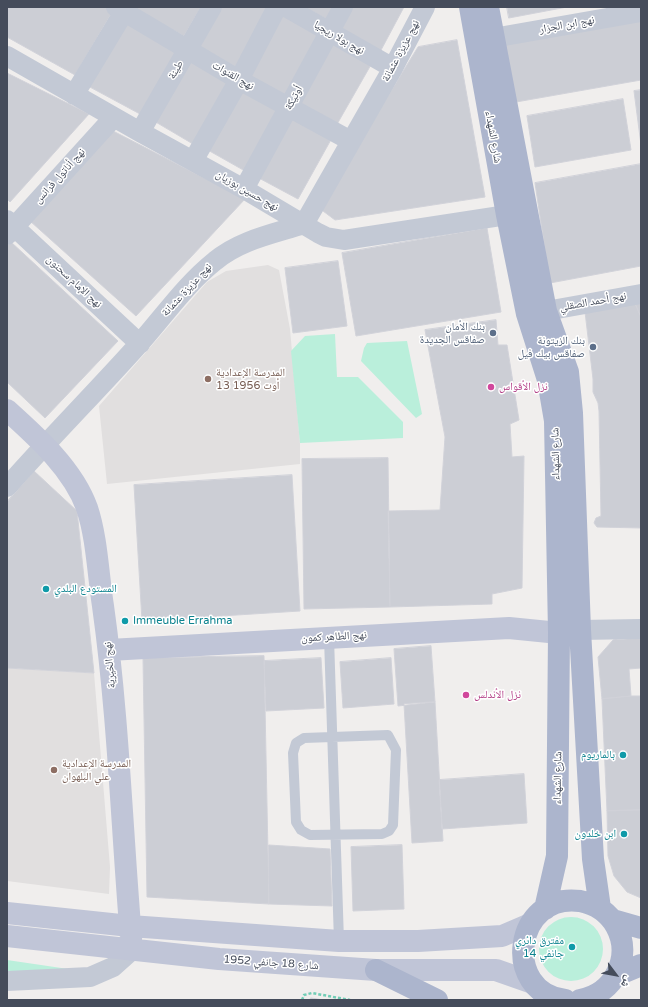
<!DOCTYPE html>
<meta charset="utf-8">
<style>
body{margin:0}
#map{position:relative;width:648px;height:1007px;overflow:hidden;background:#f0eeed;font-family:"Varela Round","Noto Naskh Arabic",sans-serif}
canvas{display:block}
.frame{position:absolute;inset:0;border:8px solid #454c5b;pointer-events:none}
.north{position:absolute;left:596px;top:955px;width:40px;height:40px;-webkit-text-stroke:3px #fff;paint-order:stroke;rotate:122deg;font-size:11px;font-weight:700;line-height:16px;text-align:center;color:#454c5b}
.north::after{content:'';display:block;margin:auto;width:14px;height:18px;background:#454c5b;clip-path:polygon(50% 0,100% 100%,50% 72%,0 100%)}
</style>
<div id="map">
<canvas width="648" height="1007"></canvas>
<div class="frame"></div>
<div class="north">ش</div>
</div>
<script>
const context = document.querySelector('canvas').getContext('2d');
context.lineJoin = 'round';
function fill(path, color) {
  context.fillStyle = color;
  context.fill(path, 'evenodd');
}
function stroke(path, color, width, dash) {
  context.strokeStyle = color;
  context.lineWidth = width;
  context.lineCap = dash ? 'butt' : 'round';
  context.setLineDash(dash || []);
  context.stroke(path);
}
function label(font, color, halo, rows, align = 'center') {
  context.font = font + ' "Varela Round","Noto Naskh Arabic",sans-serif';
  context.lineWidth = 3;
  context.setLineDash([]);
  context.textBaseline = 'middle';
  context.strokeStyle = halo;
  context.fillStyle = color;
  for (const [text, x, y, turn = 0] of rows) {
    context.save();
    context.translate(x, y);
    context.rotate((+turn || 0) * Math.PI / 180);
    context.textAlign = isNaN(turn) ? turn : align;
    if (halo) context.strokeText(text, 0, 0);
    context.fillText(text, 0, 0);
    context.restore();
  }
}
const education = new Path2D(`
 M268,265L279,270L290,329L300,443V464L107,484L99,406L207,282L226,271Z
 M7,668L94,673L110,867L109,894L7,881Z`);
const green = new Path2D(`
 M335,334L337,377H358L403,422V438L300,443L291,351L305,336Z
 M407,341L422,414L416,418L361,361L364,348L367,343Z
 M539 949a32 32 0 1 1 64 0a32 32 0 1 1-64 0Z
 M7,960L75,970L7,973Z`);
const building = new Path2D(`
 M7,7H107L113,11L75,75L7,37Z
 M132,7H201L184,36Z
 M218,7H269L235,68L196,46Z
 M305,7H337L330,21Z
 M348,7H404L380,52L337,28Z
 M507,7H567L509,18Z
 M281,15L321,37L288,98L248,75Z
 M641,19V80L516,102L505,43Z
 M126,21L178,50L140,114L88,86Z
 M332,40L372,63L336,126L296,103Z
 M457,40L485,197L335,220L319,208L418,47Z
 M191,59L230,82L193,144L154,121Z
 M7,73L89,114L10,202L7,199Z
 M242,86L281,108L245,171L206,149Z
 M641,90V145L634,91Z
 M623,99L631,150L535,167L527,116Z
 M291,114L333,136L298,199L257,177Z
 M113,131L245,199L136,316L30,221Z
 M641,164V266L550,283L535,183Z
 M487,228L501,312L356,336L342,253Z
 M11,242L118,341L45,418L7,382V246Z
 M338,261L347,326L293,333L285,268Z
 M635,303L641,317V528L597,527L594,523L596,518L601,516L599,411L598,403L593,392V379L585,312Z
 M635,303H641V317Z
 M496,320L498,345H507L519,420L510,424L512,457L524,456L522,588L492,594V604L390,607L388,511L440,510L445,437L425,330Z
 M388,458L390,607L304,609L302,459Z
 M34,471L77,511L94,673L7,668V502Z
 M292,475L300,611L142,621L134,485Z
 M641,638V668L629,669L631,696L602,699L598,657L613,640Z
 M431,646L435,702L398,706L394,649Z
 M264,656L269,904L147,897L143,658Z
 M321,658L324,708L266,711L264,661Z
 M391,658L394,704L343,708L340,662Z
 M631,696H641V810L607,811L602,699Z
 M435,702L443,841L412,843L404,704Z
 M524,774L527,823L442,829L439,780Z
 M641,810V898L627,892L614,876L608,856L607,811Z
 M269,845L330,849L332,906L269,904Z
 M402,845L404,909L353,911L351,847Z
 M311,998L324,1000H310Z`);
const path = new Path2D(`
 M302,1000L304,995L312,993L350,1000`);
const lane = new Path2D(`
 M329,638L339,941
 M388,735L396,750L393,825L389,831L382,834L310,835L301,830L296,822L293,753L296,743L304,738Z`);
const street = new Path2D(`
 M116,7L239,80L351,141
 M286,7L393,68
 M493,38L641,12
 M7,56L140,132L244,189L318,233L326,237L344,240L507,215
 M74,95L127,7
 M140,132L212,7
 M193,161L239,80L277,7
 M244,189L343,7
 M7,220L140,344
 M7,235L114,117
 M546,311L641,294
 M7,487C50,438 96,392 139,344C164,316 185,285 215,261C240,240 273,234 304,224L393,68L425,7
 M580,630L641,629
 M7,981L90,977L113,967L132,950`);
const secondary = new Path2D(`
 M7,410C37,437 73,469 87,508C97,538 98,574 103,606C119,720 122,836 132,950
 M109,650L509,628L559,633
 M7,913L130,926L339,941H418L502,936L530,924
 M7,936L219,959L376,970H496L533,983`);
const primary = new Path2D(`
 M470,7L507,215L527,314L548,380L555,421L559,633L557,856L545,909
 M488,7L546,311L568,372L572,413L580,630L593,859L600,908
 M613,920L641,928
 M376,970L437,1000
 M617,975L641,965
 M565,1000C501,992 514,892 580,901C595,904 608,912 616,926C633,957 614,994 580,1000`);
const markers = [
 [493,333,4,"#5c6f8a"],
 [593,347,4,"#5c6f8a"],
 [208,379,4,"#8d6e63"],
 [491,387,4,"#d1479c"],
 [46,589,4,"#0f9aa8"],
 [125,621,4,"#0f9aa8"],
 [466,695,4,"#d1479c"],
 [623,755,4,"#0f9aa8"],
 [54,770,4,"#8d6e63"],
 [624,834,4,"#0f9aa8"],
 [572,947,4,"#0f9aa8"]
];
const streetNames = [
 ["نهج ابن الجزار",567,25,-10],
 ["نهج بولا ريجيا",339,38,30],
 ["نهج عزيزة عثمانة",401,51,-62],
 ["طينة",176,70,-60],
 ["نهج القنوات",233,76,30],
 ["أوتيكة",294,98,-62],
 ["شارع الشهداء",493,137,80],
 ["نهج أناتول فرانس",60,176,-48],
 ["نهج حسين بوزيان",247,191,30],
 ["نهج الإمام سحنون",74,282,43],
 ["نهج عزيزة عثمانة",187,290,-47],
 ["نهج أحمد الصقلي",593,302,-10],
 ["شارع الشهداء",556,454,-91],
 ["نهج الطاهر كمون",334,637,-3],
 ["نهج الخيرية",110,665,-95],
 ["شارع الشهداء",558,778,-89],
 ["شارع 18 جانفي 1952",271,963,4]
];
const serviceNames = [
 ["بنك الأمان",485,327],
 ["صفاقس الجديدة",485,340],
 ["بنك الزيتونة",585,341],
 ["صفاقس بيك فيل",585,354]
];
const educationNames = [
 ["المدرسة الإعدادية",216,373],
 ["13 أوت 1956",216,386],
 ["المدرسة الإعدادية",62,764],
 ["علي البلهوان",62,777]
];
const hotelNames = [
 ["نزل الأقواس",499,387],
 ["نزل الأندلس",474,695]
];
const cultureNames = [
 ["المستودع البلدي",54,589,"left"],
 ["Immeuble Errahma",133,621,"left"],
 ["بالماريوم",615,755],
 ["ابن خلدون",616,834],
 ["مفترق دائري",564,941],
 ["14 جانفي",564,954]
];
fill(education, '#e1dfdf');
fill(green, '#baefdb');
fill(building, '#ccced5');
stroke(building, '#d1d2d9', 1);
stroke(path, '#72cdb6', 2.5, [3, 2]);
stroke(lane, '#c3c9d5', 10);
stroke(street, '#c3c9d5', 20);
stroke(secondary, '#c0c5d7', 22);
stroke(primary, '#acb5cd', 22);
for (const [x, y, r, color] of markers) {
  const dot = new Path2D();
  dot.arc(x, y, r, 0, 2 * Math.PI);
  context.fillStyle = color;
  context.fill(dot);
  stroke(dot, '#fff', 1.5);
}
label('11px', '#454c5b', '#fff', streetNames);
label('11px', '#4e5e75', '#fff', serviceNames, 'right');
label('11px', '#785e54', '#fff', educationNames, 'left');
label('11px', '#b23c85', '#fff', hotelNames, 'left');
label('11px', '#0d838f', '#fff', cultureNames, 'right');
</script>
